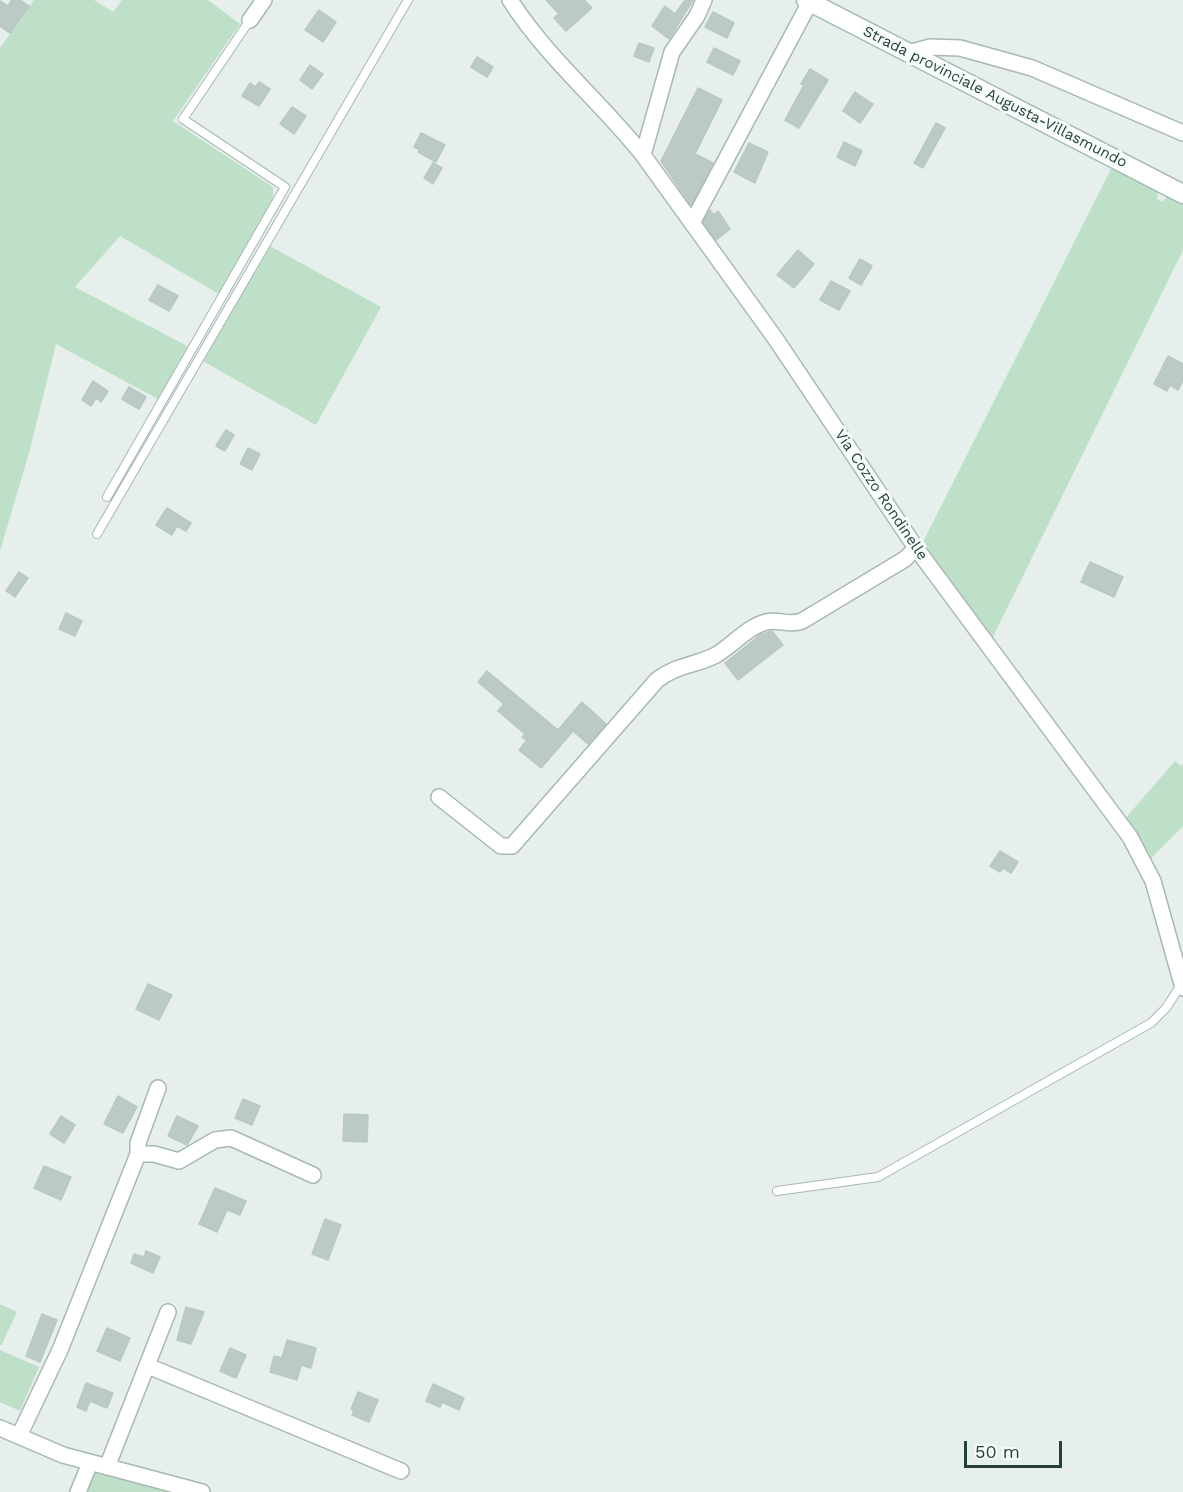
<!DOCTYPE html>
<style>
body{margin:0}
#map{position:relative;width:1183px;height:1492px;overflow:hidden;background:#e6efeb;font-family:"Work Sans",sans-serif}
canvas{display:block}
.scale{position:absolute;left:964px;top:1441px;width:98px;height:27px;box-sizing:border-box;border:3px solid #24423a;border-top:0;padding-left:8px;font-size:18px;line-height:21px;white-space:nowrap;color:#24423a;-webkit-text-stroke:4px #f7fbf9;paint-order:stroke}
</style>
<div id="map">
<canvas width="1183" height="1492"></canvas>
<div class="scale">50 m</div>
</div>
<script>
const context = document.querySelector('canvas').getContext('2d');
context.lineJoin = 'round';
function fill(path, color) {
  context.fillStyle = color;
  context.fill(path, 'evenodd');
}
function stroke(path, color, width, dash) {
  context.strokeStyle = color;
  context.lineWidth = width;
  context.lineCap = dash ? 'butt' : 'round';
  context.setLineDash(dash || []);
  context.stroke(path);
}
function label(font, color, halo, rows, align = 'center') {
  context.font = font + ' "Work Sans",sans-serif';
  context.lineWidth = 6;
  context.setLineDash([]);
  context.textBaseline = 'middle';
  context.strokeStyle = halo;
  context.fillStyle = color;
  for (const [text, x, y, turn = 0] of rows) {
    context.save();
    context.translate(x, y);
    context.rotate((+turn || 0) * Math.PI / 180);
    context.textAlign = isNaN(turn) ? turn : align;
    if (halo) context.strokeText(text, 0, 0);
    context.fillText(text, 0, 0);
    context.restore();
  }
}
const green = new Path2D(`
 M34,0H94L113,12L122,0H208L240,24L173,121L273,187V198L219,294L120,236L75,287L189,347L158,399L56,344L29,453L0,551V48Z
 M1112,167L1158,191L1157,199L1162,202L1168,196L1183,203V250L991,641L921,546Z
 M268,245L381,307L316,425L201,360Z
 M1175,761L1181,766L1183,764V826L1149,860L1124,820Z
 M0,1304L17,1312L1,1346L0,1345Z
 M0,1350L39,1367L20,1411L0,1402Z
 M96,1470L183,1492H82Z`);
const building = new Path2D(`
 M12,0H20L29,6L10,33L0,26V1L8,6Z
 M546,0H584L592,8L566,31L554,18L559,14Z
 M685,0H693L669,39L652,26L665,6L675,14Z
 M319,10L336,22L323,42L305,30Z
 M713,12L734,23L727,38L705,27Z
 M639,43L654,48L649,62L634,56Z
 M714,48L740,61L733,75L707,62Z
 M477,57L493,67L487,77L471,67Z
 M310,65L323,74L312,89L300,80Z
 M810,69L828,80L799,128L785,120L804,85L801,84Z
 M259,82L270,89L259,106L242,96L250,83L256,87Z
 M698,88L722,100L695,154L713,163L691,205L661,161Z
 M855,92L873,104L860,123L843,111Z
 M292,107L306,116L294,134L280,124Z
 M936,123L945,128L923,168L914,163Z
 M421,133L445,145L436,162L418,152L420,150L414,147Z
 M844,142L862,151L855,166L837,157Z
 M749,143L768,152L755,183L734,172Z
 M433,163L442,168L433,184L424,178Z
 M710,210L714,215L718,211L730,229L716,240L703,222Z
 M798,250L814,264L794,288L777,275Z
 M860,259L872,266L861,285L849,278Z
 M831,281L850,291L839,310L820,300Z
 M158,285L178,296L169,311L149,300Z
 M1168,356L1183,364V381L1178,390L1170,385L1167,391L1154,384Z
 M93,381L108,391L101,402L96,398L91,406L82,400Z
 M129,387L146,397L139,409L122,399Z
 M226,430L234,435L225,451L216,446Z
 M248,448L260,454L252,470L240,464Z
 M167,508L191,523L186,531L177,526L172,535L156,525Z
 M1090,562L1123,577L1114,597L1081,582Z
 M19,572L28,578L15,597L6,591Z
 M66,613L82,621L75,636L59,629Z
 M772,631L783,645L738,680L725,663L760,635Z
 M487,671L558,730L582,702L606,724L588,744L573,731L541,768L519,750L527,740L522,737L525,734L498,711L504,704L478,682Z
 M1000,851L1018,862L1011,873L1003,868L1000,872L990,866Z
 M148,984L172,995L159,1020L136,1009Z
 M118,1096L137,1107L123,1133L104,1124Z
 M243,1099L260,1106L252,1125L235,1118Z
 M344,1114L368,1115L367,1142L343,1141Z
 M61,1116L75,1125L64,1143L50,1134Z
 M177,1116L198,1126L187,1145L168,1136Z
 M44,1166L71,1177L61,1200L34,1188Z
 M215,1188L246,1201L240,1215L227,1210L217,1232L199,1224Z
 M325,1219L341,1225L328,1260L312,1254Z
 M146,1251L160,1257L153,1273L131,1263L134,1254L144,1257Z
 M186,1307L204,1312L191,1344L177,1340Z
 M42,1314L57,1320L40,1362L26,1356Z
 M107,1328L130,1338L120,1361L97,1351Z
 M287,1340L316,1348L311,1368L301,1365L297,1380L270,1372L274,1356L282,1358Z
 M230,1348L246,1355L236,1378L220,1371Z
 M86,1383L113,1393L107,1408L90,1401L86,1411L77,1407Z
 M433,1384L464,1398L459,1410L442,1402L440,1407L426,1401Z
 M358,1392L378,1400L369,1422L352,1415L354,1410L351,1409Z`);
const service = new Path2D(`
 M107,497L285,187L183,119L250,20
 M97,534L408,0
 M777,1191L878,1177L1151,1023L1166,1008L1181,985`);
const minor = new Path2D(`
 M510,0C547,58 600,101 643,155
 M704,0L697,16L672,52L643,155L775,338L916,548L1130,837L1153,881L1183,988
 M250,20L264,0
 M908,53L930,47L960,48L1032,68L1183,133
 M692,223L810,2
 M439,797L501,846H512L657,680C678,664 695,666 716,655C733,645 747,627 766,622C779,619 789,626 802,621L905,559L916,548
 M138,1154H154L179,1161L215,1140L231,1138L313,1175
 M148,1366L401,1471
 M0,1428L63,1455L202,1492
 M19,1436L60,1350L138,1154V1143L158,1088
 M107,1467L168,1312
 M78,1492L90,1463`);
const secondary = new Path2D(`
 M806,0L1183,194`);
const streetNames = [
 ["Strada provinciale Augusta-Villasmundo",995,97,27],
 ["Via Cozzo Rondinelle",881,495,56]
];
fill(green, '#bfe0c8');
fill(building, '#bbcac4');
stroke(building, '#b8c9c2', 1.5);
stroke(service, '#a8b8b2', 10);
stroke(minor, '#a8b8b2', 18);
stroke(secondary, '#a4bbb3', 21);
stroke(service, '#fff', 8);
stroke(minor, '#fff', 15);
stroke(secondary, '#fff', 18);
label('15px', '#24423a', '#f7fbf9', streetNames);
</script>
